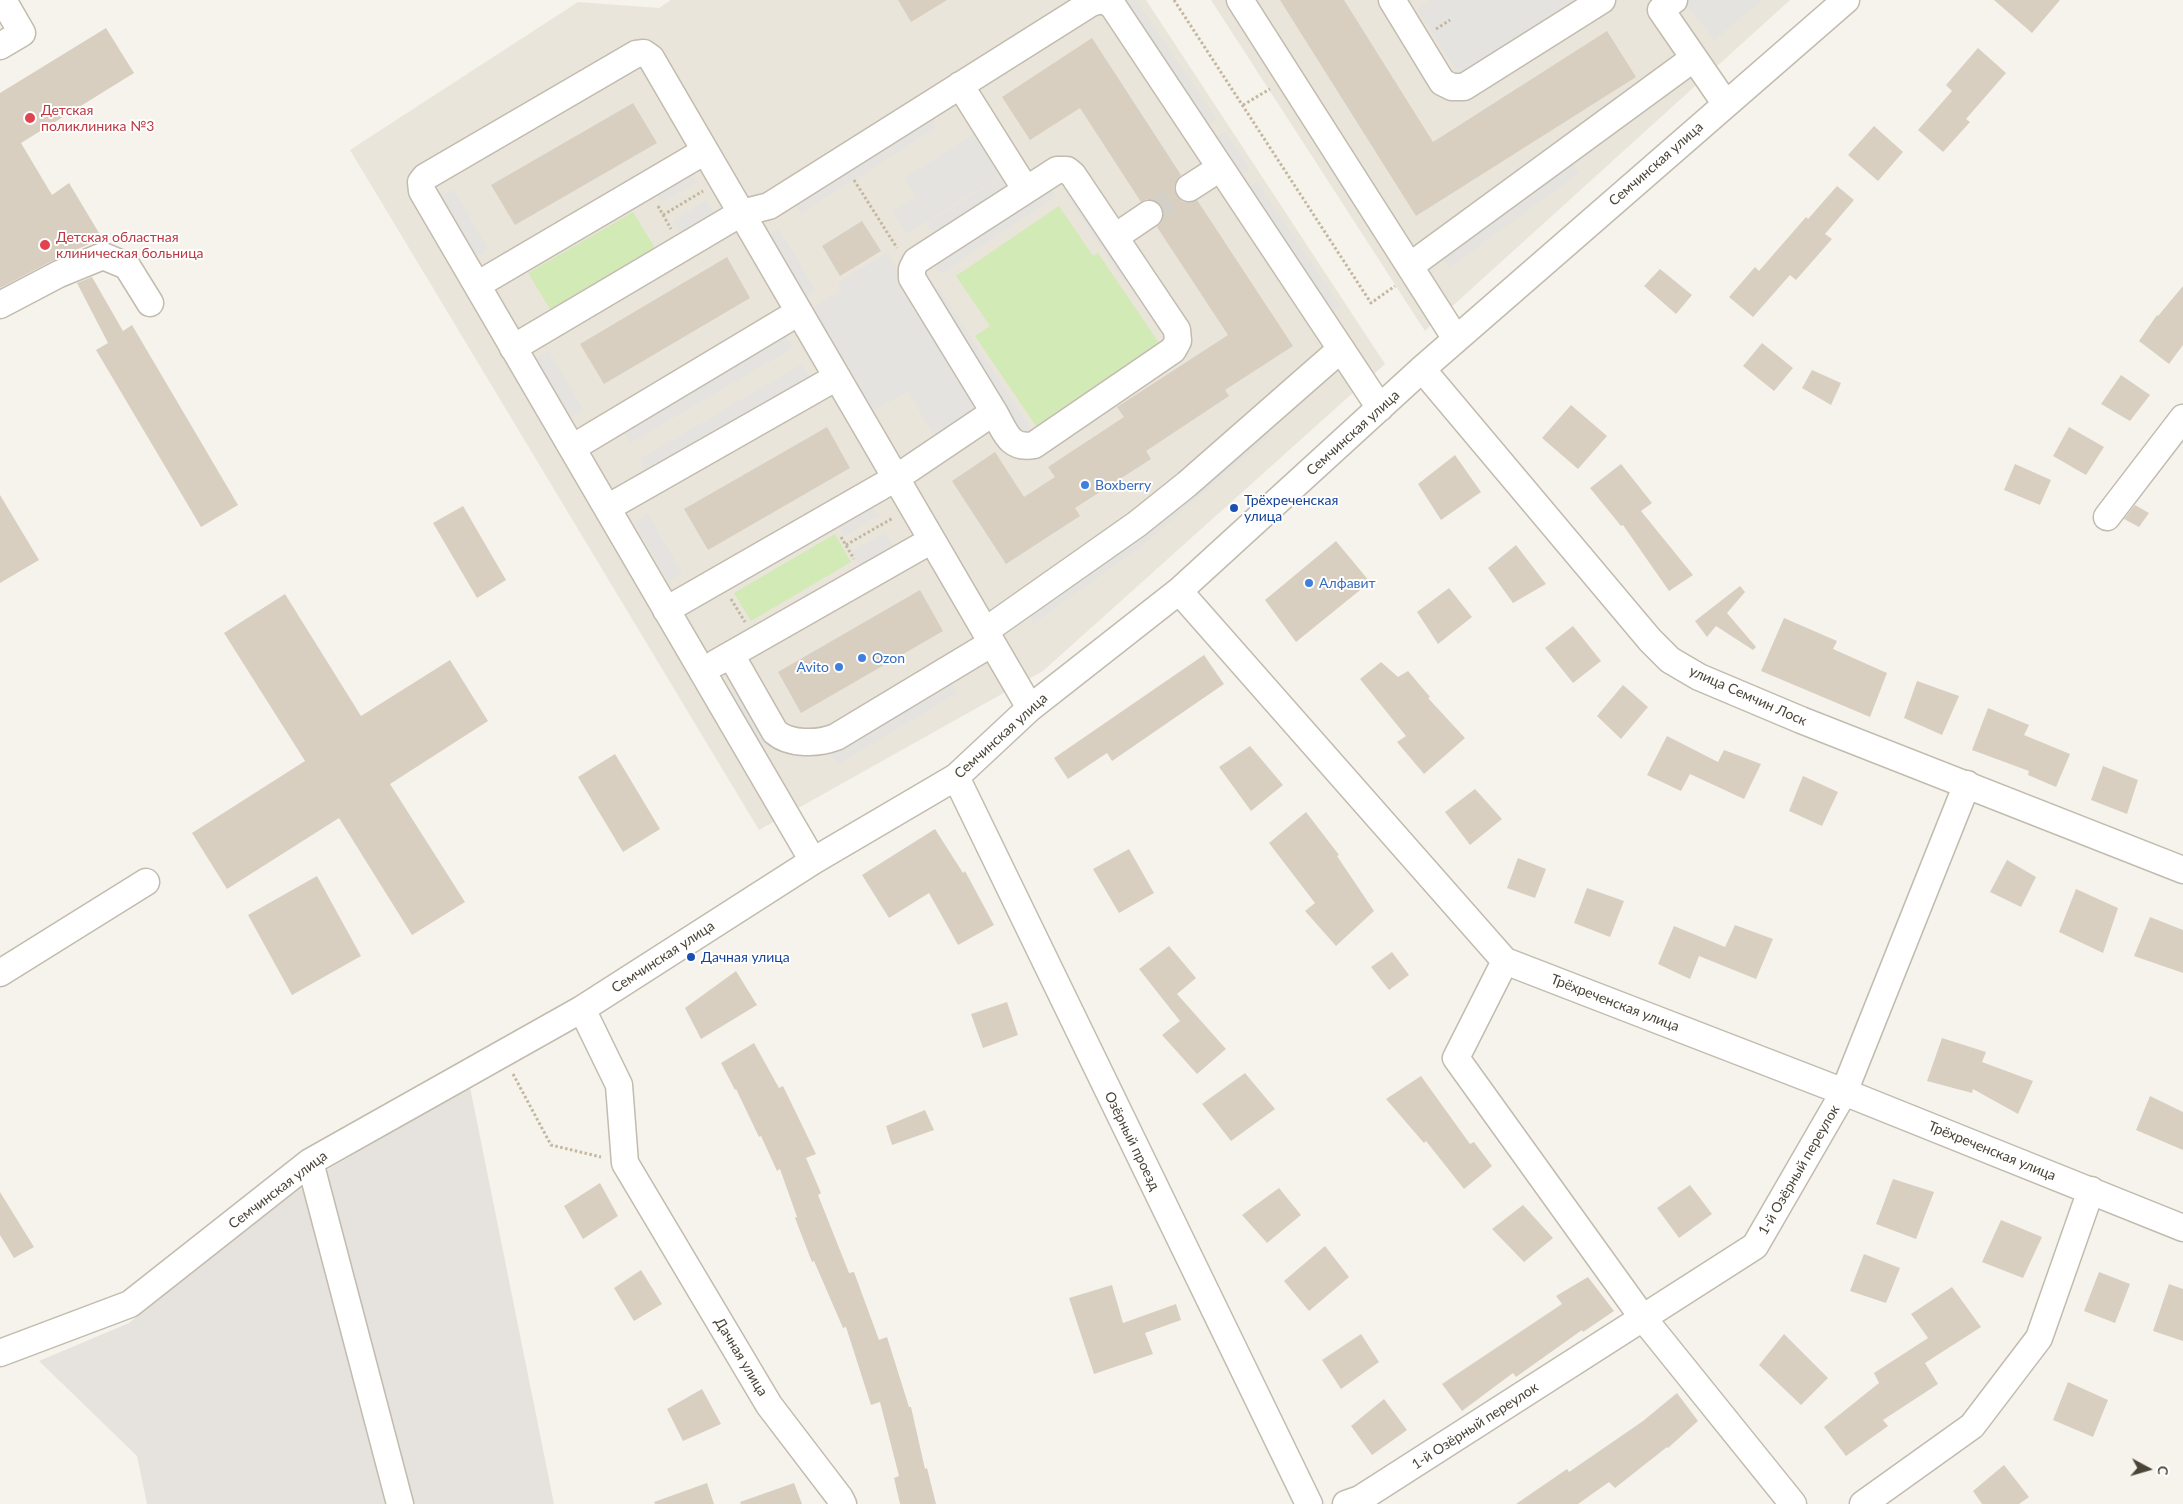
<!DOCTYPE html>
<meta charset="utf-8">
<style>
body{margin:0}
#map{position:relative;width:2183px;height:1504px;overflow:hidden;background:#f6f3ec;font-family:Lato,sans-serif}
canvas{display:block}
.north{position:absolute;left:2123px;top:1444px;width:50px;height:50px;-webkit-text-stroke:4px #fff;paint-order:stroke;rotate:96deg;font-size:14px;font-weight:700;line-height:20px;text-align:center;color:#4b4439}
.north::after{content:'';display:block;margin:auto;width:18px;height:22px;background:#4b4439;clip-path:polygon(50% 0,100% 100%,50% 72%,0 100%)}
</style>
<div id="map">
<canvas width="2183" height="1504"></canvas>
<div class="north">С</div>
</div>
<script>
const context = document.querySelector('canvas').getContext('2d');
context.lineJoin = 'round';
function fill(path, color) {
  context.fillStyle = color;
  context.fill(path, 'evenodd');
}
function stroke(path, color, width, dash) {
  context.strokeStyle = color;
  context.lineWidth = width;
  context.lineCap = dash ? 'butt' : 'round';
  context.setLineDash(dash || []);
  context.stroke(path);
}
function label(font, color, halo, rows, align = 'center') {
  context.font = font + ' Lato,sans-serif';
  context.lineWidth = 4;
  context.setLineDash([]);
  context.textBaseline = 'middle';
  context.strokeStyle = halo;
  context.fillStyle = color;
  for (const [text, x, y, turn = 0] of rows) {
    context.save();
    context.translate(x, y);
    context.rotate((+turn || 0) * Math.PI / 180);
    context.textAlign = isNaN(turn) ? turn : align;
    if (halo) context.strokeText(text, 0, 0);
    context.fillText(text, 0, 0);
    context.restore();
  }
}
const residential = new Path2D(`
 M671,0H1146L1385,364L1043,671L759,830L350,150L578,2L659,8Z
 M1211,0H1790L1425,331Z`);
const industrial = new Path2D(`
 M470,1087L554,1504H147L137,1456L39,1361L129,1323L301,1185Z`);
const green = new Path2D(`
 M1059,206L1093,256L1098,253L1159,343L1036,426L975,336L990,326L956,276Z
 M633,212L655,248L550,309L528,273Z
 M835,534L851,562L751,621L734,593Z`);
const parking = new Path2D(`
 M1121,0H1136L1216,120L1205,127Z
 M1432,0H1579L1460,76L1417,9Z
 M1687,0H1762L1714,40L1685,2Z
 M929,116L936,128L801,213L794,200Z
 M1225,132L1250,169L1239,177L1214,139Z
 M974,134L1000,176L907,234L892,211L916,196L904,178Z
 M1570,160L1579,173L1449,268L1440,255Z
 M688,169L696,183L662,202L654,189Z
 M1001,177L1009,190L935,237L927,224Z
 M1257,182L1340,306L1329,314L1246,190Z
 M1047,183L1056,196L941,274L933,261Z
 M454,190L488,249L474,257L440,198Z
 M1077,190L1133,274L1124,281L1067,196Z
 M706,200L714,214L680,233L673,220Z
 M779,229L816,291L804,298L768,236Z
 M887,253L978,410L934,436L908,391L873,411L813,307L842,290L838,282Z
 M938,287L1032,431L1020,438L926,294Z
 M785,334L793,348L630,443L622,429Z
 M549,351L583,409L569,418L535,359Z
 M802,364L810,378L647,473L640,459Z
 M1262,425L1270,435L1140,547L1034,623L1027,612Z
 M869,503L878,516L844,536L836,522Z
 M648,514L682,573L668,581L634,523Z
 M885,532L893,545L860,565L852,551Z
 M948,679L957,693L837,765L828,750Z
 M743,688L772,739L758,747L728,696Z`);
const building = new Path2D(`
 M898,0H947L911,22Z
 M1280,0H1344L1433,142L1607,31L1636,77L1416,216Z
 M1994,0H2060L2032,33Z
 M106,28L134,73L21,143L52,195L69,183L102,238L52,261L0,288V93Z
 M1092,38L1181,175L1176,181L1174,188L1177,196L1183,202L1189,203L1197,200L1293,346L1225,390L1229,396L1146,451L1151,459L1075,508L1080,516L1006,564L952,481L995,452L1024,497L1055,477L1048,467L1124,417L1117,407L1228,335L1157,227L1163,220L1164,213L1162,206L1155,200L1147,199L1141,202L1080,108L1030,140L1002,97Z
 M1978,48L2006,73L1966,119L1970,122L1943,152L1918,130L1952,91L1946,85Z
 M633,103L657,143L515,225L491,185Z
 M1874,126L1903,152L1878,181L1848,155Z
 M1837,186L1854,200L1825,234L1832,239L1796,280L1790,275L1753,317L1729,297L1755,267L1759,271L1806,217L1808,219Z
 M862,221L881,251L840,276L822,246Z
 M727,257L750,298L604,384L580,344Z
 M1660,269L1692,295L1676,314L1644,286Z
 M92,277L123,331L132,325L238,505L201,527L96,350L108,343L77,283Z
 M2183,286V345L2169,364L2139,341L2157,315L2158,316Z
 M1762,343L1793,368L1774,391L1743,366Z
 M1812,370L1841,383L1831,405L1802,388Z
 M2121,375L2150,395L2130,421L2101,404Z
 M1571,405L1607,436L1578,469L1542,438Z
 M827,427L850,468L708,550L684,509Z
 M2069,427L2104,447L2086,475L2053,456Z
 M1455,455L1481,492L1441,520L1418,484Z
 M1621,464L1652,503L1641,511L1693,575L1669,591L1623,525L1621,526L1590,488Z
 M2015,464L2051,480L2040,505L2004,490Z
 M0,495L39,560L0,583Z
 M2135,505L2149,513L2139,527L2124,519Z
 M463,506L506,580L477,598L433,523Z
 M1336,541L1370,582L1296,642L1265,600Z
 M1516,545L1546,584L1513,603L1488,568Z
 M1740,586L1745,592L1727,613L1756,647L1753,650L1716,626L1707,637L1695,621Z
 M1449,588L1472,617L1438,644L1417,612Z
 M920,590L943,631L801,713L778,672Z
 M285,594L361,716L450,660L488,721L390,784L465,902L412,935L339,818L227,889L192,833L305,761L224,633Z
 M1784,618L1837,641L1833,649L1887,673L1870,717L1761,671Z
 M1573,626L1601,661L1573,683L1545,648Z
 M1204,655L1224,684L1112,761L1107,753L1068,779L1054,758Z
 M1381,662L1398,677L1408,671L1430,697L1428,698L1465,738L1424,774L1397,742L1406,736L1360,679Z
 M1917,681L1959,696L1942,735L1904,718Z
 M1623,685L1648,707L1621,739L1597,716Z
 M1988,708L2029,725L2024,735L2070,754L2056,787L2028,775L2029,771L1972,750Z
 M1667,736L1718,762L1724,750L1761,764L1744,799L1690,774L1681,791L1647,775Z
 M1250,746L1283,785L1251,811L1219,767Z
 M615,754L660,829L623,852L578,777Z
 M2103,766L2138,780L2127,814L2091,800Z
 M1803,776L1838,792L1822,826L1789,811Z
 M1475,789L1502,819L1470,845L1445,812Z
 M1306,812L1339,855L1337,856L1374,911L1336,946L1305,911L1315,903L1269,843Z
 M935,829L963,873L965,871L994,925L958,945L929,893L889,918L862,875Z
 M1129,849L1154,893L1119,913L1093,869Z
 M1518,858L1546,869L1535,898L1507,888Z
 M2007,860L2036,877L2021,907L1990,892Z
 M317,876L361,956L292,995L248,915Z
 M1587,888L1624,901L1610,937L1574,923Z
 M2076,889L2118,908L2103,953L2059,932Z
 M2150,917L2183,930V973L2134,956Z
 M1735,925L1773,939L1756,979L1699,956L1690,979L1658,964L1674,926L1725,947Z
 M1169,946L1196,978L1177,994L1226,1049L1197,1074L1162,1035L1180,1021L1139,969Z
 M1392,952L1409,975L1389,990L1371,967Z
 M736,971L757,1005L701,1039L685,1008Z
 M1007,1002L1018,1035L983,1048L971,1014Z
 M1942,1038L1986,1052L1982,1062L2033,1081L2018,1114L1973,1089L1972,1093L1927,1081Z
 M754,1043L779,1088L783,1086L816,1154L806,1158L821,1193L818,1195L849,1273L854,1272L879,1340L887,1337L909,1407H911L925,1469L927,1468L936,1504H900L894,1478L899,1476L880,1402L871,1405L846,1327L843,1328L814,1261L812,1262L795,1218L797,1217L780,1169L777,1171L761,1136L759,1137L736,1089L735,1090L721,1063Z
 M1245,1073L1275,1109L1231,1141L1202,1104Z
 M1421,1076L1470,1144L1474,1142L1492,1166L1464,1189L1426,1141L1424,1143L1386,1099Z
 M2150,1096L2183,1112V1150L2136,1130Z
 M925,1110L934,1130L892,1145L886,1126Z
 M1893,1179L1934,1192L1916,1239L1876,1224Z
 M600,1183L618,1216L583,1239L564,1206Z
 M1690,1185L1712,1214L1679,1238L1657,1208Z
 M1279,1188L1301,1215L1267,1243L1242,1215Z
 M0,1192L34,1247L14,1258L0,1235Z
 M1523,1205L1553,1238L1524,1262L1492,1229Z
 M2001,1220L2042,1237L2023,1278L1982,1262Z
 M1325,1246L1349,1277L1309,1311L1284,1281Z
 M1864,1254L1900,1268L1886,1303L1850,1291Z
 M641,1270L662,1304L634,1321L614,1288Z
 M2099,1272L2130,1284L2115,1323L2084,1311Z
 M1588,1277L1614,1311L1583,1332L1582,1330L1516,1377L1513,1373L1462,1411L1442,1384L1562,1304L1556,1296Z
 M2169,1284L2183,1289V1341L2153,1331Z
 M1112,1285L1123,1323L1176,1304L1181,1320L1145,1333L1153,1354L1094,1374L1069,1298Z
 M1952,1287L1981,1327L1925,1363L1938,1384L1883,1420L1888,1426L1846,1456L1824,1427L1879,1383L1874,1373L1928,1338L1911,1314Z
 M1361,1334L1379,1362L1341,1389L1322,1360Z
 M1784,1334L1828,1378L1801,1405L1759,1365Z
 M2068,1382L2108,1400L2093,1437L2053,1420Z
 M702,1389L721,1424L683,1441L667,1409Z
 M1677,1393L1698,1421L1668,1448L1667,1447L1615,1488L1609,1482L1578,1504H1516L1567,1469L1569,1472L1643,1421Z
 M1384,1399L1407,1430L1372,1455L1351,1426Z
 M2004,1465L2029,1497L2019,1504H1982L1973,1491Z
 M707,1483L714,1504H655L654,1502Z
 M794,1483L802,1504H741L740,1502Z`);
const minorTunnel = new Path2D(`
 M1149,214L1189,188`);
const path = new Path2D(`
 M1174,0L1371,303L1395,286
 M1436,29L1450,20
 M1243,105L1270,89
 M854,180L897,248
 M658,206L671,229
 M663,215L703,191
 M841,537L854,559
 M846,545L893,518
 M731,599L745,622
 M513,1074L551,1145L601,1157`);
const minor = new Path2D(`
 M1104,0L1113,6L1341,349
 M1240,0L1456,339
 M1392,0L1442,82L1452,87H1464L1602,0
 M1674,0L1661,10L1725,103
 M0,46L22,33L3,0
 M960,85L1026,190L1057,170H1067L1073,175L1177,330L1178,341L1173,350L1034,445C1009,450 1005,431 994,412
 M1189,188L1220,168
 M1115,237L1149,214
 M1410,266L1694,58
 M477,285L705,151
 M0,305L59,274L103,256L127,266L150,303
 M513,348L741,213L769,206L1091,3L1101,0
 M1422,369L1650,640L1670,660L1699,677L1801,720L2183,870
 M572,448L799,312
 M607,508L837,377
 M2107,517L2183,418
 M1179,591L1505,961L1844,1092L2183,1228
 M666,610L896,478L994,412L912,278V269L916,261L1026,190
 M985,631L1137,524L1187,484L1341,349L1380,408
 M731,655L775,732C790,745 818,744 836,737L992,643
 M716,663L932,540
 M956,777L1309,1504
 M813,861L422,191L421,182L425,177L636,54L644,53L651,58L1030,708
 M1505,961L1456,1058L1643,1318L1793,1504
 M0,973L146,882
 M582,1009L619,1085L625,1163L769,1405L840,1498L843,1504
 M310,1162L400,1504
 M0,1353L130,1304L310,1162L582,1009L813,861L956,777L1030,708L1179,591L1422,369L1846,0
 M1346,1504L1360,1499L1755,1246L1844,1092L1967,784
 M1863,1504L1972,1426L2039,1338L2091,1190`);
const markers = [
 [30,118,6,"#e0444e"],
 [45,245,6,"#e0444e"],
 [1085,485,5,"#3f7fe0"],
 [1234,508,5,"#1a4fb4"],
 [1309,583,5,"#3f7fe0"],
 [862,658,5,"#3f7fe0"],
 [839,667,5,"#3f7fe0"],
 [691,957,5,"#1a4fb4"]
];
const healthNames = [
 ["Детская",41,110],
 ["поликлиника №3",41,126],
 ["Детская областная",56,237],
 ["клиническая больница",56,253]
];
const streetNames = [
 ["Семчинская улица",1656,164,-41],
 ["Семчинская улица",1353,433,-42],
 ["улица Семчин Лоск",1748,696,24],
 ["Семчинская улица",1001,736,-42],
 ["Семчинская улица",663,957,-33],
 ["Трёхреченская улица",1615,1003,21],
 ["Озёрный проезд",1132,1141,64],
 ["Трёхреченская улица",1992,1151,22],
 ["1-й Озёрный переулок",1799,1170,-60],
 ["Семчинская улица",278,1190,-37],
 ["Дачная улица",741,1357,59],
 ["1-й Озёрный переулок",1475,1426,-33]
];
const shopNames = [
 ["Boxberry",1095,485],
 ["Алфавит",1319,583],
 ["Ozon",872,658],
 ["Avito",829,667,"right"]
];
const transitNames = [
 ["Трёхреченская",1244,500],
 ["улица",1244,516],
 ["Дачная улица",701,957]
];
fill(residential, '#eae5da');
fill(industrial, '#e6e2dd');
fill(green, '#d2eab5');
fill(parking, '#e5e3e0');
fill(building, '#d8cfc1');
stroke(minorTunnel, '#d4d0c8', 26, [26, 13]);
stroke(minor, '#c2bbae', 29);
stroke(path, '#c4b79f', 3, [2.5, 2.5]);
stroke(minor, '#fff', 26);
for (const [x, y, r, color] of markers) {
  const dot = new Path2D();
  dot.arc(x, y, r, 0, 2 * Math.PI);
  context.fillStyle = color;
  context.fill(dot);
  stroke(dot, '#fff', 2);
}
label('14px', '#be3a42', '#fff', healthNames, 'left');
label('14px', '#4b4439', '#fff', streetNames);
label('14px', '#366cbe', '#fff', shopNames, 'left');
label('14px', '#164399', '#fff', transitNames, 'left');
</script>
